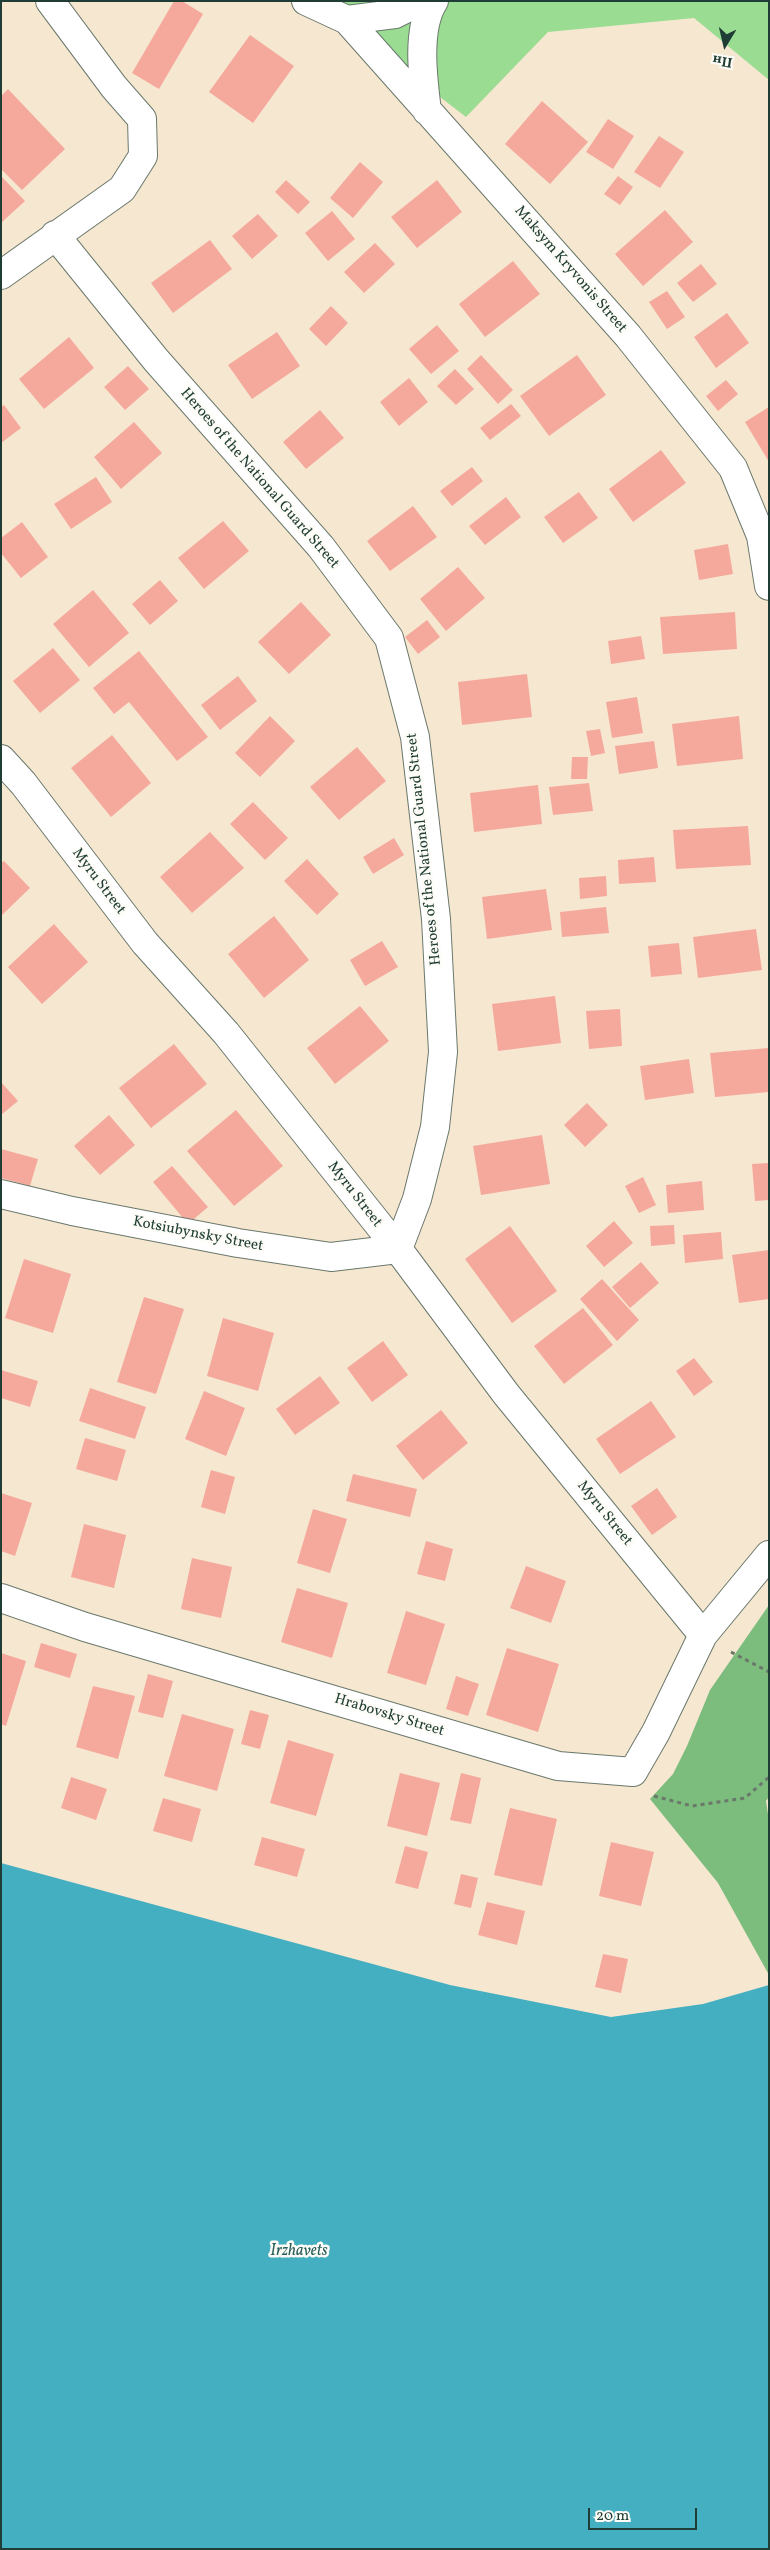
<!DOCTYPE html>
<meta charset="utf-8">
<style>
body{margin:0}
#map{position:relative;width:770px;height:2550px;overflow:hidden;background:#f6e7d1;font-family:Vollkorn,serif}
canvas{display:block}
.frame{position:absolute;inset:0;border:2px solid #1f3d34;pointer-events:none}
.north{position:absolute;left:700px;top:20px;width:50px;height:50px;-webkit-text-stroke:4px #fdfcf7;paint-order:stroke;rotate:189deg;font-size:14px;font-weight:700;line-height:20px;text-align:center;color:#1f3d34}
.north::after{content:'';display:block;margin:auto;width:18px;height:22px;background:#1f3d34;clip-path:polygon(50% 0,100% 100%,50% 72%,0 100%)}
.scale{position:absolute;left:588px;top:2508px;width:109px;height:22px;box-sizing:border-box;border:2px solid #1f3d34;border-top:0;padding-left:6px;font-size:15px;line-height:18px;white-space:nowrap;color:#1f3d34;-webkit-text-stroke:4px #fdfcf7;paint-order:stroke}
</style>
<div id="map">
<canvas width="770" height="2550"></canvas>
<div class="frame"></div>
<div class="north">Пн</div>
<div class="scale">20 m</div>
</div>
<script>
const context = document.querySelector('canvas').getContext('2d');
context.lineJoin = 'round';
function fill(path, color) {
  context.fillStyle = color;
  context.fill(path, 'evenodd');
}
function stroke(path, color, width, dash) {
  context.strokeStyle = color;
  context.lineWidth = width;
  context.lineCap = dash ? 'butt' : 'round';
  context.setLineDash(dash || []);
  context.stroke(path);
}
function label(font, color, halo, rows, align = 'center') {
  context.font = font + ' Vollkorn,serif';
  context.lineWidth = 5;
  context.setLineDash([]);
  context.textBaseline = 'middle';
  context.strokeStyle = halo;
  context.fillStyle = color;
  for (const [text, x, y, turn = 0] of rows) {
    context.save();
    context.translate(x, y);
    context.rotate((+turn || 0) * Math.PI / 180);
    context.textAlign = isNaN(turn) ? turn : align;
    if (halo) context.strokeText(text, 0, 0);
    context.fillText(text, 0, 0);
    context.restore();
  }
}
const green = new Path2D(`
 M293,1H769V80L694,18L548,32L466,117L345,24Z`);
const forest = new Path2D(`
 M769,1605V1797L766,1801L769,1821V1975L718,1883L650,1799L673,1774L687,1746L710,1690Z`);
const water = new Path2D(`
 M1,1863L450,1985L611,2017L703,2004L769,1985V2549H1Z`);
const building = new Path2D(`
 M174,1H182L203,14L159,89L132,73Z
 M250,35L294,66L253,123L209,92Z
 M8,89L65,149L22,190L1,169V96Z
 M542,101L588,142L550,184L505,144Z
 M608,119L634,136L613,169L586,152Z
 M659,136L684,152L660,188L634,172Z
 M360,162L383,182L353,218L330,198Z
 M1,176L25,201L1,223Z
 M618,176L633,187L620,205L604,194Z
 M286,180L310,202L298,214L275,192Z
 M437,180L462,212L417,248L391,217Z
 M665,210L693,242L643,286L615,254Z
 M332,211L355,239L328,261L305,233Z
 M258,214L278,236L252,259L232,236Z
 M210,240L232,269L173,313L151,283Z
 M375,243L395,264L364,293L344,272Z
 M513,261L540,294L485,337L459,304Z
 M701,264L717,284L693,302L677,283Z
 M667,291L685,317L667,329L649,302Z
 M331,306L348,323L326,346L309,329Z
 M727,313L749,343L716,368L694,337Z
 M437,325L459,351L431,374L409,349Z
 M277,332L300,366L252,399L228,365Z
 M69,337L94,368L44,409L19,379Z
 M481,355L513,390L498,404L467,369Z
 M577,355L606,395L549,436L520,396Z
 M128,366L149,389L125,410L104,387Z
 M455,369L474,389L456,405L437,386Z
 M409,378L428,402L399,426L380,402Z
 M726,380L738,394L718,411L706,396Z
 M511,404L521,416L490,440L480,428Z
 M4,405L21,428L1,443V407Z
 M769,407V462L745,422Z
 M320,410L344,438L306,469L283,442Z
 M134,422L162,453L121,489L94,457Z
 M661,450L686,483L633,522L609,489Z
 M472,467L483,481L452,506L440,491Z
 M96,477L112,502L71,529L54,504Z
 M579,492L598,518L563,543L544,517Z
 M506,497L521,517L485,545L469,526Z
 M413,506L437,537L390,571L367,541Z
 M223,521L249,551L204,589L178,558Z
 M22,522L48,557L21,578L1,553V538Z
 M728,544L733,574L699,580L694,550Z
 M458,567L485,598L446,631L420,599Z
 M160,580L178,601L150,625L132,604Z
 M93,590L129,633L89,667L53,624Z
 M301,602L331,635L289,674L258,642Z
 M735,612L737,649L663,654L660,617Z
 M427,620L440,637L418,654L405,637Z
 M641,636L645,659L611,664L608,641Z
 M53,648L80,680L40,713L13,681Z
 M139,651L208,737L177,761L129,702L114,714L93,688Z
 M527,674L532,717L462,725L458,682Z
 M238,676L257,701L220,730L201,705Z
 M637,697L643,733L612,738L606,702Z
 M270,716L295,741L260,777L235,753Z
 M739,716L743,759L677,766L672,724Z
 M600,729L605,753L591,756L586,731Z
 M112,735L151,783L111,817L71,768Z
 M654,741L658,768L619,774L615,746Z
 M357,747L386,781L339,820L310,787Z
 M572,757H588L587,779H571Z
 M589,783L593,811L553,815L549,787Z
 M538,785L542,824L474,832L470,793Z
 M253,802L288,838L265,860L230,824Z
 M748,826L751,865L676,869L673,830Z
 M210,832L244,868L192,913L160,877Z
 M394,838L404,855L373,874L363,857Z
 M654,857L656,882L619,884L618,860Z
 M307,859L339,894L317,915L284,881Z
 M4,861L30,888L1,916V863Z
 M606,876L607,896L580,899L579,878Z
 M546,889L552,930L487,939L482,897Z
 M606,907L609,933L562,937L560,912Z
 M274,916L309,960L264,998L228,954Z
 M54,924L88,962L42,1004L8,967Z
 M756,929L762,970L698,978L693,937Z
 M382,941L398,967L365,986L350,960Z
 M679,943L682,974L651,977L648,946Z
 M555,996L561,1043L498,1051L492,1004Z
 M360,1006L389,1041L335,1084L307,1048Z
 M620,1009L622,1046L589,1049L586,1011Z
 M174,1044L207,1084L151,1128L119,1088Z
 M769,1048V1092L715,1097L710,1053Z
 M689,1059L694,1093L645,1100L640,1066Z
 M1,1082L18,1101L1,1115Z
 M587,1103L608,1125L585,1147L564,1125Z
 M236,1110L283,1166L234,1206L187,1151Z
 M109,1115L135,1145L100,1175L74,1146Z
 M542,1135L550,1184L481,1195L473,1146Z
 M1,1149L38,1159L30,1186L1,1178Z
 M769,1163V1200L755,1201L752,1164Z
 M172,1166L208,1207L188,1224L153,1182Z
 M643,1177L656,1205L639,1213L625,1186Z
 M702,1181L704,1210L668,1213L666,1185Z
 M614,1221L633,1243L604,1267L586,1246Z
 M674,1225L675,1244L651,1246L650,1226Z
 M510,1226L557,1291L512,1323L465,1259Z
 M721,1232L723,1259L685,1263L683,1235Z
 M769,1250V1299L739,1303L732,1255Z
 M24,1259L71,1274L53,1333L5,1318Z
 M641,1262L659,1283L630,1308L612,1287Z
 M602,1279L639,1320L617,1341L580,1299Z
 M144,1297L184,1309L156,1394L117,1382Z
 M583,1308L613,1345L564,1384L534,1346Z
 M223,1318L274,1333L258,1391L207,1376Z
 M383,1341L408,1375L372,1402L347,1368Z
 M694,1358L713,1382L694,1396L676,1371Z
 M1,1370L38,1381L30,1407L1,1398Z
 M320,1376L340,1403L295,1435L276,1409Z
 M90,1388L146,1407L135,1439L79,1421Z
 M204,1391L245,1408L226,1456L185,1439Z
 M651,1401L676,1437L620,1474L596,1439Z
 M441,1410L468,1443L423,1480L396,1446Z
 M85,1438L126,1450L117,1481L76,1469Z
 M211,1470L235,1477L225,1514L201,1507Z
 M353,1474L417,1489L410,1517L346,1501Z
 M657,1488L677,1517L652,1535L631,1506Z
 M1,1493L32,1503L15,1556L1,1551Z
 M313,1509L347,1519L330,1573L297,1563Z
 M84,1524L126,1535L114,1588L71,1577Z
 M426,1541L453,1549L445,1581L417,1574Z
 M192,1558L232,1567L221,1618L181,1609Z
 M526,1566L566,1581L551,1623L510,1608Z
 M297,1588L348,1603L332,1658L281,1642Z
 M406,1611L445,1624L426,1685L387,1673Z
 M41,1643L77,1654L70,1678L34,1667Z
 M507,1648L559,1664L538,1732L486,1715Z
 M1,1653L26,1661L6,1726L1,1724Z
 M148,1674L173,1681L163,1718L138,1712Z
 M456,1676L479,1684L468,1716L446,1709Z
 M93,1686L135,1696L118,1759L76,1747Z
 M250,1710L269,1715L260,1749L241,1744Z
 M182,1714L234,1729L217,1791L164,1776Z
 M288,1740L334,1754L316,1816L270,1803Z
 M400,1773L440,1783L427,1836L387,1826Z
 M461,1773L481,1778L471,1824L450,1820Z
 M71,1777L107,1789L96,1820L61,1808Z
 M163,1798L201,1809L192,1842L153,1831Z
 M510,1808L557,1819L542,1886L494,1875Z
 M262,1837L305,1849L297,1877L254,1865Z
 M611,1842L654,1852L641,1906L599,1896Z
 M405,1846L428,1852L418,1889L395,1883Z
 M461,1874L478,1878L471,1908L454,1904Z
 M487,1902L525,1911L517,1945L478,1935Z
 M603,1954L628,1959L621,1993L595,1987Z`);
const path = new Path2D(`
 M731,1652L769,1672
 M654,1796L692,1806L745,1798L769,1777`);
const minor = new Path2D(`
 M306,1L347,20L628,336L733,468L761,536L769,586
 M347,20L395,14L421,1
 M427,111C423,79 416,29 434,1
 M1,275L122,189L143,156L142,119L114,87L50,1
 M1,759L23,783L145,943L226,1033L398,1249L506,1394L703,1635
 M1,1194L72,1211L238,1243L331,1257L398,1249L417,1199L435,1127L443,1052L436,919L415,737L389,638L321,547L156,360L55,235
 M1,1598L85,1627L558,1766L633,1772L656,1732L703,1635L769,1555`);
const streetNames = [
 ["Maksym Kryvonis Street",570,270,49],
 ["Heroes of the National Guard Street",259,479,49],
 ["Heroes of the National Guard Street",425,849,-96],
 ["Myru Street",98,882,53],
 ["Myru Street",354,1195,52],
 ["Kotsiubynsky Street",198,1235,11],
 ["Myru Street",604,1514,51],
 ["Hrabovsky Street",389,1716,17]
];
const waterNames = [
 ["Irzhavets",299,2252]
];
fill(green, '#9bdc93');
fill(forest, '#7cbc7d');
fill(water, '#43afc0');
fill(building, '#f5a99d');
stroke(minor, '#6a786b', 30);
stroke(path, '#6a786b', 3, [4, 4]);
stroke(minor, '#fff', 28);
label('15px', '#1f3d34', '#fdfcf7', streetNames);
label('italic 16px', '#2a5f5e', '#fdfcf7', waterNames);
</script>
